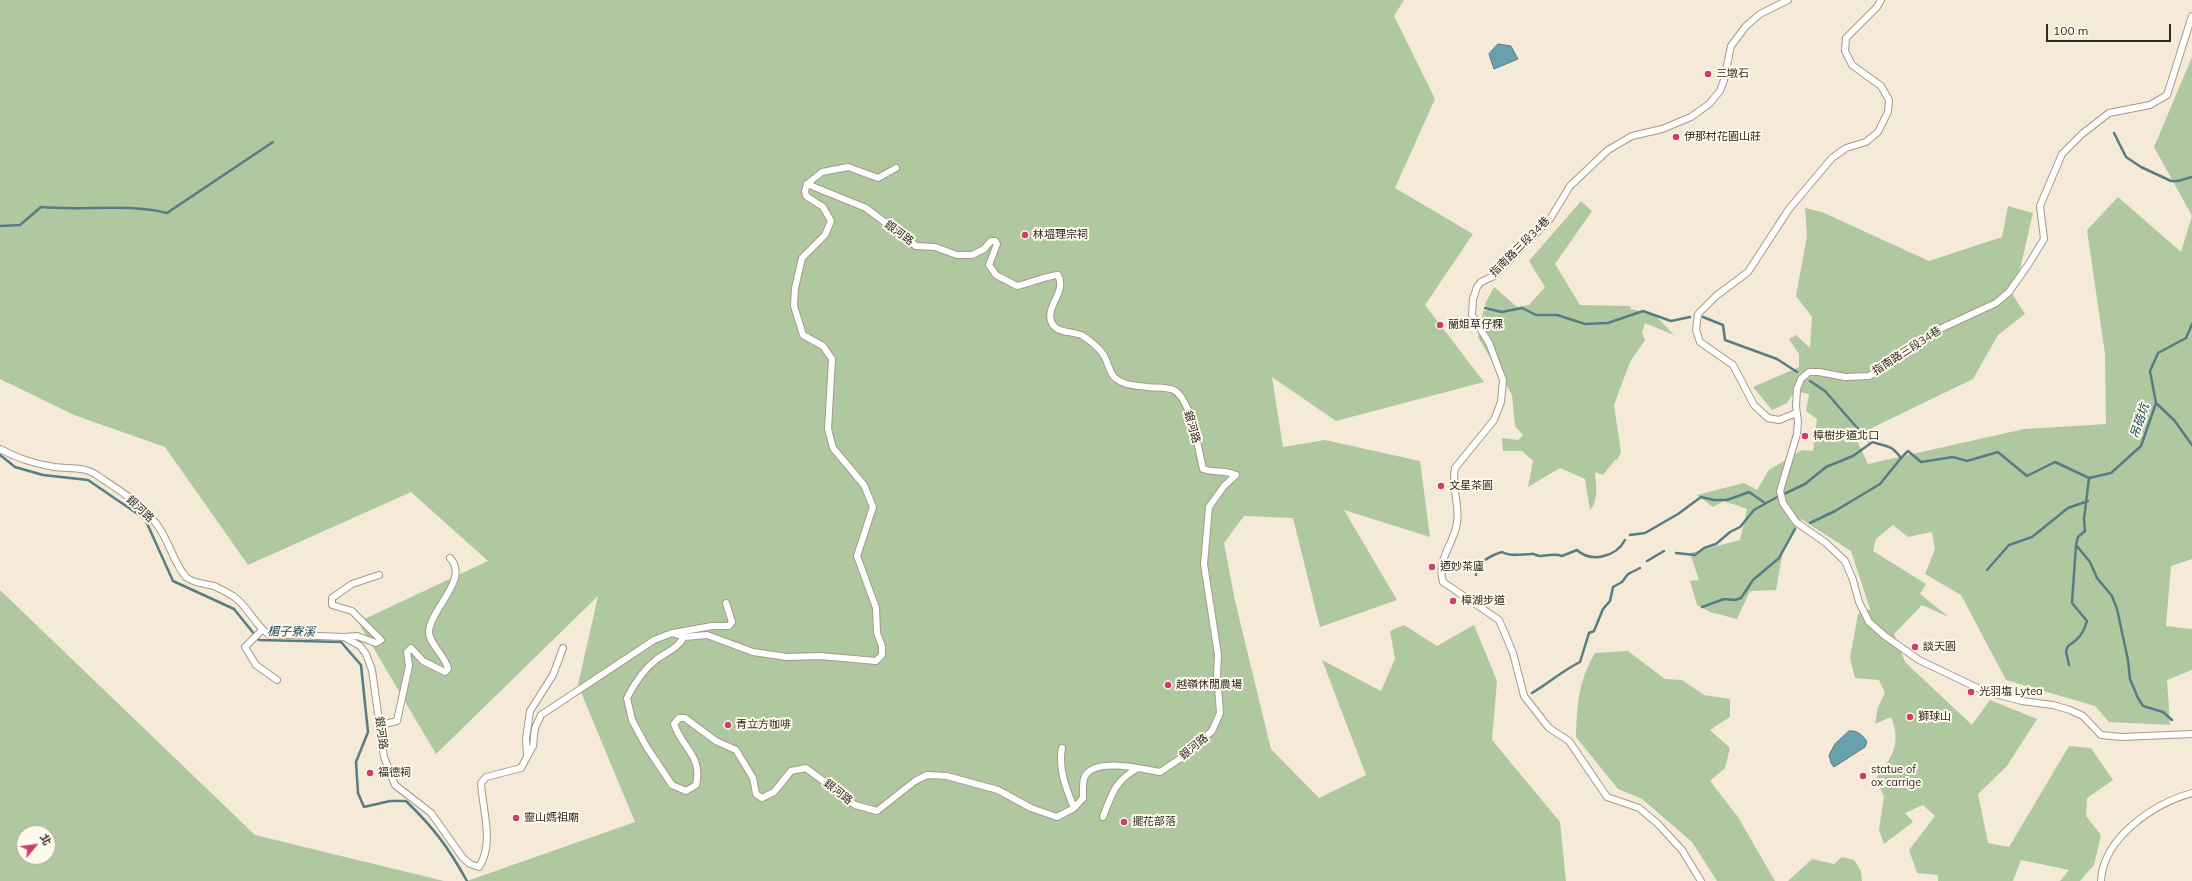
<!DOCTYPE html>
<meta charset="utf-8">
<style>
body{margin:0}
#map{position:relative;width:2192px;height:881px;overflow:hidden;background:#f5ead8;font-family:Mulish,"Noto Sans TC",sans-serif}
canvas{display:block}
.north{position:absolute;left:16px;top:825px;width:40px;height:40px;box-sizing:border-box;background:#fff8ed;border:1px solid #aba69c;border-radius:50%;rotate:61deg;font-size:11px;font-weight:700;line-height:16px;text-align:center;color:#2e2a23}
.north::after{content:'';display:block;margin:auto;width:14px;height:18px;background:#cb3e6d;clip-path:polygon(50% 0,100% 100%,50% 72%,0 100%)}
.scale{position:absolute;left:2046px;top:24px;width:125px;height:18px;box-sizing:border-box;border:2px solid #2e2a23;border-top:0;padding-left:5px;font-size:12px;line-height:14px;white-space:nowrap;color:#2e2a23;-webkit-text-stroke:3px #fff8ed;paint-order:stroke}
</style>
<div id="map">
<canvas width="2192" height="881"></canvas>
<div class="north">北</div>
<div class="scale">100 m</div>
</div>
<script>
const context = document.querySelector('canvas').getContext('2d');
context.lineJoin = 'round';
function fill(path, color) {
  context.fillStyle = color;
  context.fill(path, 'evenodd');
}
function stroke(path, color, width, dash) {
  context.strokeStyle = color;
  context.lineWidth = width;
  context.lineCap = dash ? 'butt' : 'round';
  context.setLineDash(dash || []);
  context.stroke(path);
}
function label(font, color, halo, rows, align = 'center') {
  context.font = font + ' Mulish,"Noto Sans TC",sans-serif';
  context.lineWidth = 4;
  context.setLineDash([]);
  context.textBaseline = 'middle';
  context.strokeStyle = halo;
  context.fillStyle = color;
  for (const [text, x, y, turn = 0] of rows) {
    context.save();
    context.translate(x, y);
    context.rotate((+turn || 0) * Math.PI / 180);
    context.textAlign = isNaN(turn) ? turn : align;
    if (halo) context.strokeText(text, 0, 0);
    context.fillText(text, 0, 0);
    context.restore();
  }
}
const green = new Path2D(`
 M0,0H1404L1394,16L1435,99L1395,188L1473,234L1425,305L1484,382L1336,421L1272,377L1283,447L1325,440L1420,461L1430,537L1344,510L1397,600L1320,627L1293,518L1244,516L1224,543L1235,601L1271,749L1319,798L1366,775L1322,660L1381,691L1395,659L1390,631L1404,625L1437,646L1474,625L1497,681L1492,740L1560,822L1566,881H467L635,822L578,685L598,596L436,754L358,622L488,561L411,492L248,565L165,447L74,415L0,379Z
 M2192,57V216L2154,147Z
 M2118,197L2181,252L2192,216V559L2171,566L2166,626L2192,629V670L2167,680L2170,725L2109,722L2095,706L2006,680L1961,595L1925,574L1935,549L1932,532L1908,537L1893,525L1876,539L1873,551L1926,584L1920,594L1949,617L1922,605L1894,634L1905,662L1972,725L1990,700L2037,719L2007,766L1978,794L1988,843L2009,847L2069,746L2091,748L2113,780L2087,798L2086,816L2101,835L2094,865L2080,881H2060L2069,870L2021,860L2013,881H1938V875L1917,873L1909,850L1935,816L1923,805L1905,813L1913,822L1884,844L1879,830L1884,797L1876,778C1892,757 1902,744 1891,717L1875,724L1878,707L1885,693L1879,680L1855,678L1850,658L1858,614L1870,609L1851,551L1801,519L1783,551L1776,590L1750,591L1737,619L1710,612L1697,605L1690,581L1699,580L1690,553L1740,540L1747,509L1724,501L1713,507L1697,495L1744,483L1757,490L1769,470L1802,450L1813,451L1817,419L1806,411L1809,394L1795,391L1787,403L1772,410L1753,387L1799,367V354L1789,339L1796,335L1810,348L1812,317L1796,296L1807,236L1805,208L1822,212L1929,261L2002,237L2008,206L2033,213L2020,269L2011,292L2025,314L1998,335L1973,379L1855,436L1868,464L2024,429L2106,424L2105,354L2087,230Z
 M1581,201L1592,211L1555,264L1580,305L1630,306L1631,309L1655,315L1674,335L1645,323L1642,333L1645,340L1630,362L1614,405L1621,452L1617,460H1615L1603,475L1595,472C1596,485 1599,501 1590,510L1585,479L1560,468L1528,487L1533,461L1522,451H1503L1502,438L1518,440L1523,435L1515,426L1512,395L1478,337L1483,311L1488,310L1485,304L1494,287L1517,307L1529,305L1545,287L1529,261Z
 M0,590L255,835L444,881H0ZM24,833H48V857H24Z
 M1628,651L1665,679L1682,680L1704,695L1730,699V717L1710,730L1730,748L1725,768L1710,781L1738,817L1775,881H1717L1692,842L1642,799L1618,789L1576,737C1577,706 1578,681 1595,653Z
 M1842,857L1854,860L1861,871L1862,881H1788L1812,859L1834,864Z`);
const water = new Path2D(`
 M1498,44L1511,46L1518,59L1494,69L1489,54Z
 M1849,731C1857,730 1863,735 1867,742L1865,747L1834,767L1831,763L1829,755L1835,744Z`);
const stream = new Path2D(`
 M2114,133L2126,157L2141,167L2171,181H2178L2192,177
 M0,226L20,225L41,207C83,211 126,203 167,213L273,142
 M1485,308L1502,312L1522,308L1536,315H1557L1585,324L1608,323L1643,311L1671,321L1690,317
 M1703,317L1723,325L1725,340L1777,359L1797,372
 M1810,381L1825,391L1859,430C1865,444 1876,442 1889,447C1893,448 1898,454 1901,458L1908,451L1921,462L1953,457L1967,461L1998,452L2027,476L2055,462L2089,478L2111,473L2141,446L2156,403L2150,371L2158,353L2186,338L2192,324
 M2156,403L2174,420L2192,445
 M0,455L15,467L43,475L88,480L145,519L173,581L234,609L259,640L341,642L361,665L368,732L356,762L358,793L364,807L390,801H406C434,828 448,847 467,881
 M1784,494L1805,484L1826,467L1853,456L1871,443
 M1810,523L1835,511L1880,484L1901,458
 M1630,535L1645,533L1678,514L1701,497L1714,500H1727L1749,492L1765,503
 M2076,545L2090,562L2097,578L2112,596L2117,609L2128,660L2130,679L2138,698L2143,706L2163,712L2172,720
 M1676,553L1695,555L1704,548L1716,544L1730,532L1740,527L1754,510L1777,497
 M1647,561L1664,551
 M1987,570L2009,545L2032,537L2068,508L2088,501
 M1476,575C1475,563 1492,555 1502,552C1510,557 1522,554 1531,554C1534,553 1536,556 1540,556C1547,556 1555,553 1562,556L1577,550C1591,563 1616,557 1625,540
 M1702,607L1724,599L1735,600L1741,598L1753,580L1779,558L1795,529
 M2069,665L2066,651L2068,646C2079,639 2083,634 2087,621L2072,603L2076,545L2078,537L2085,531L2084,519L2089,478
 M1532,693C1549,683 1562,671 1580,662L1589,633L1594,631L1603,609L1610,601L1613,587L1622,582L1628,574L1640,568`);
const minor = new Path2D(`
 M2192,16L2167,95L2150,105L2109,113L2082,134L2062,154L2040,206L2044,239L2028,265L2009,292L1996,303L1929,334L1882,369L1869,376L1845,377L1819,372H1809L1801,379L1797,389L1796,406L1798,422L1797,434L1780,491L1783,503L1796,522L1826,543L1845,561L1853,580L1859,602L1869,622L1885,636L1919,660L1984,691L2022,701L2053,705L2070,710L2083,716L2101,735L2122,737L2192,734
 M807,184L822,172L848,167L878,178L896,168
 M1796,413L1779,420L1768,418L1754,405L1733,365L1700,342L1696,330L1698,314L1716,296L1748,272L1789,209L1832,158L1846,148L1866,142L1878,132L1888,112L1889,100L1881,86L1852,65L1845,51L1846,38L1877,7L1881,0
 M0,449C19,459 33,463 54,467C70,469 85,466 98,476C119,490 144,505 158,526C170,543 173,562 186,577C192,583 206,584 214,586C221,589 228,593 233,596C248,606 254,624 268,634L344,637L360,646L366,654L372,670L384,757L395,785L431,813L463,858L470,864L479,867C495,843 482,808 481,783L486,777L521,768L533,746L535,728L541,715L654,640L672,633L684,637L707,635L753,652L787,657L820,656L876,661L882,655V646L877,633L876,608L857,556L873,507L864,485L833,448L828,429L832,359L823,346L803,335L794,306L795,288L802,258L825,235L831,221L823,207L806,196L805,191L807,184L866,208L916,246L935,247L957,255H972L984,249L991,241H995L997,244L989,265L996,275L1017,286C1026,284 1053,274 1058,275C1067,292 1046,305 1051,321C1056,335 1072,330 1083,336C1089,340 1099,348 1103,354C1108,361 1109,373 1115,378C1125,386 1135,385 1147,387C1154,388 1167,387 1174,390C1192,401 1198,449 1203,469C1215,473 1226,470 1236,475L1224,486L1209,507L1204,564L1218,655L1217,675L1220,713L1212,731L1181,758L1160,772C1142,769 1096,757 1085,776C1082,782 1083,792 1083,798L1074,808L1057,817L1031,808L998,790L947,776L927,775L915,781L877,811L855,805L806,768L791,771L774,792L762,798L756,794L753,778L736,750L716,741L685,718H679L674,724C682,748 703,756 696,785L686,791L672,785L646,746L632,720L627,698C635,682 643,670 657,659C667,652 678,648 684,637
 M262,630L245,647L256,665L277,680
 M673,633L712,626H729L732,622L726,603
 M344,637L357,636L376,643L381,640L352,611L332,605V598L352,584L379,575
 M381,725L397,721L409,666L407,652L411,648L423,661L445,672L448,669C446,656 428,643 429,631C431,608 470,579 450,558
 M1062,748C1058,769 1066,788 1074,808
 M527,756L526,739L530,711L553,675L563,648
 M1103,817C1112,793 1115,781 1138,768
 M1701,881L1682,850L1657,823L1639,808L1607,797L1569,741L1549,728L1524,696L1513,653L1499,620L1443,582C1436,560 1454,544 1457,523C1460,505 1451,487 1455,468L1494,420L1501,402L1503,380L1489,343L1472,315L1473,299L1477,287L1481,282L1494,276L1550,219L1570,186L1608,150L1632,136L1662,129L1691,117L1709,104L1720,91L1724,80L1731,46L1746,26L1760,14L1788,0
 M2101,881C2103,838 2153,804 2192,793`);
const markers = [
 [1708,74,4,"#cb3e6d"],
 [1676,137,4,"#cb3e6d"],
 [1025,235,4,"#cb3e6d"],
 [1440,325,4,"#cb3e6d"],
 [1805,436,4,"#cb3e6d"],
 [1441,486,4,"#cb3e6d"],
 [1432,567,4,"#cb3e6d"],
 [1453,601,4,"#cb3e6d"],
 [1915,647,4,"#cb3e6d"],
 [1168,685,4,"#cb3e6d"],
 [1971,692,4,"#cb3e6d"],
 [1910,717,4,"#cb3e6d"],
 [728,725,4,"#cb3e6d"],
 [370,773,4,"#cb3e6d"],
 [1863,776,4,"#cb3e6d"],
 [516,818,4,"#cb3e6d"],
 [1124,822,4,"#cb3e6d"]
];
const poiNames = [
 ["三墩石",1716,74],
 ["伊那村花園山莊",1684,137],
 ["林塭理宗祠",1033,235],
 ["蘭姐草仔粿",1448,325],
 ["樟樹步道北口",1813,436],
 ["文星茶園",1449,486],
 ["迺妙茶廬",1440,567],
 ["樟湖步道",1461,601],
 ["談天園",1923,647],
 ["越嶺休閒農場",1176,685],
 ["光羽塩 Lytea",1979,692],
 ["獅球山",1918,717],
 ["青立方咖啡",736,725],
 ["statue of",1871,770],
 ["ox carrige",1871,783],
 ["福德祠",378,773],
 ["靈山媽祖廟",524,818],
 ["擺花部落",1132,822]
];
const streetNames = [
 ["銀河路",899,233,36],
 ["指南路三段34巷",1520,247,-45],
 ["指南路三段34巷",1907,351,-33],
 ["銀河路",1192,427,74],
 ["銀河路",140,509,43],
 ["銀河路",381,733,82],
 ["銀河路",1194,747,-39],
 ["銀河路",838,792,38]
];
const waterNames = [
 ["吊硞坑",2140,421,-72],
 ["楣子寮溪",291,632,1]
];
fill(green, '#afc89f');
fill(water, '#68a0ae');
stroke(water, '#577d84', 1);
stroke(stream, '#577d84', 2.5);
stroke(minor, '#a59a8a', 8);
stroke(minor, '#fff', 6);
for (const [x, y, r, color] of markers) {
  const dot = new Path2D();
  dot.arc(x, y, r, 0, 2 * Math.PI);
  context.fillStyle = color;
  context.fill(dot);
  stroke(dot, '#fff8ed', 1.5);
}
label('11px', '#2e2a23', '#fff8ed', poiNames, 'left');
label('11px', '#2e2a23', '#fff8ed', streetNames);
label('italic 12px', '#1b4c57', '#fff8ed', waterNames);
</script>
